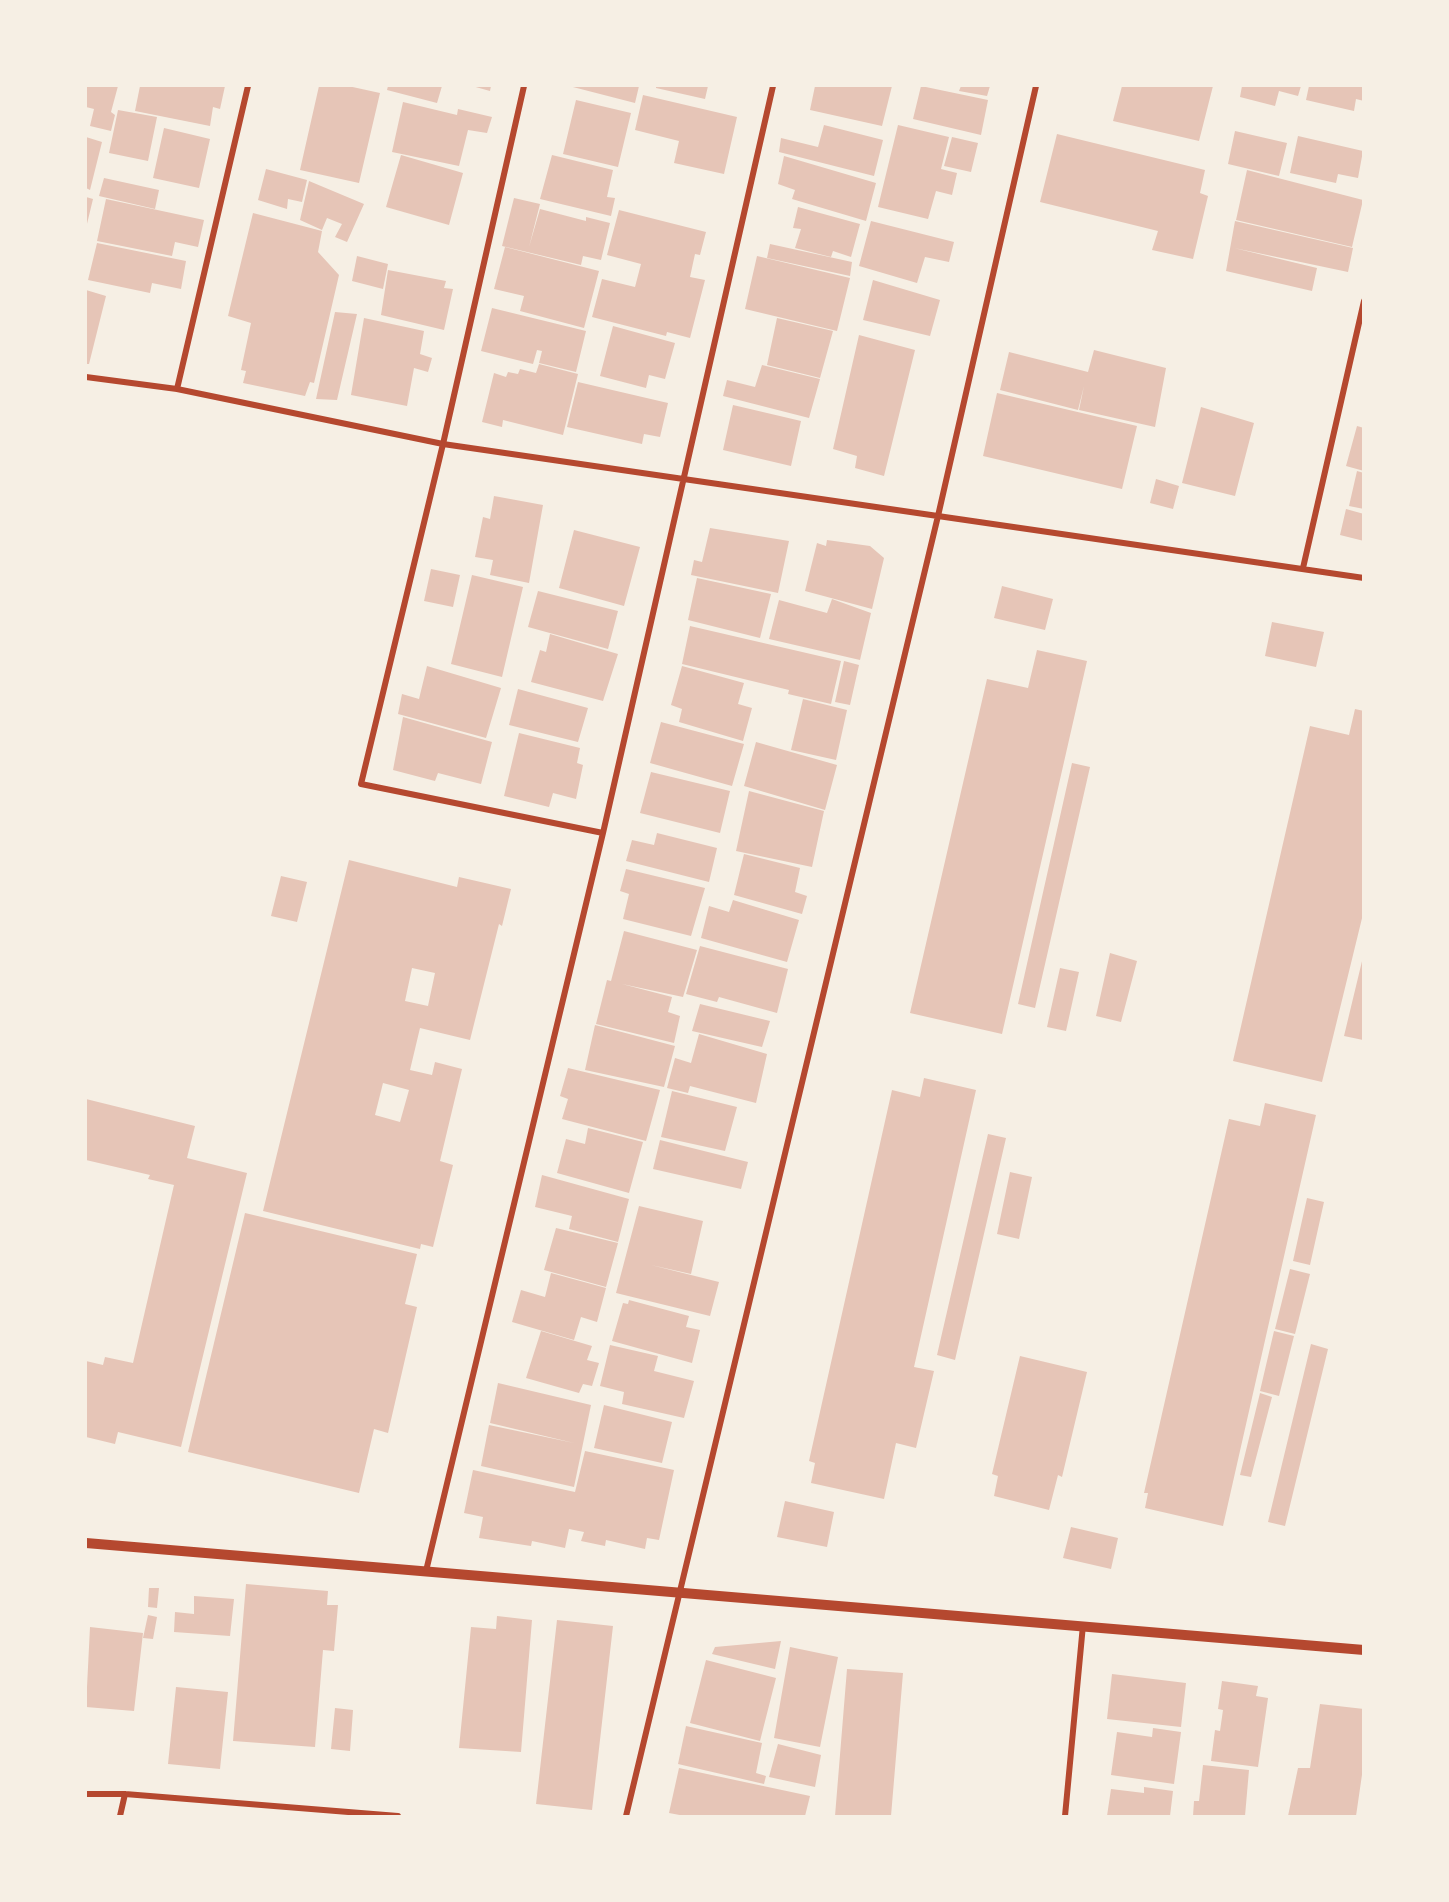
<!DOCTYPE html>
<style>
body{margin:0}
#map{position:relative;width:1449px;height:1902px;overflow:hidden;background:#f6efe4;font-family:"Noto Sans",sans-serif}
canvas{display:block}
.frame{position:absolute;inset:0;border:87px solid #f6efe4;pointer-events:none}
</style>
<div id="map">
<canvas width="1449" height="1902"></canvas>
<div class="frame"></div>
</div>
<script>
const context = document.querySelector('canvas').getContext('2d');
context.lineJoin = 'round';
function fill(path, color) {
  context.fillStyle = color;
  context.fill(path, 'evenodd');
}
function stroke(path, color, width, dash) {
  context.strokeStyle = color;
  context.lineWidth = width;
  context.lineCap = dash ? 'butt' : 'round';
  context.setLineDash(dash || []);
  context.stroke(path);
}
const building = new Path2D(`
 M86,86H118L111,112L115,115L111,131L90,126L94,109L86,107Z
 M140,86H225L220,109L213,107L210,126L135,111Z
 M319,86H348L380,93L359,183L300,170Z
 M388,86H442L437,103L387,90Z
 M472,86H491L490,91Z
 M569,86H639L635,103Z
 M656,86H708L705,99L656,88Z
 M815,86H892L882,126L810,110Z
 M921,86L988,100L981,135L913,119Z
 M961,86H990L987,96L959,91Z
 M1122,86H1213L1199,141L1113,121Z
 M1242,86H1301L1298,96L1279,91L1275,106L1240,97Z
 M1309,86H1364V101L1356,99L1354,111L1306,100Z
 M643,95L737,117L724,174L674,163L679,141L635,130Z
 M576,100L631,113L618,167L563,154Z
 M403,102L457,115L458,109L492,117L487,133L468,130L459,166L392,152Z
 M118,110L157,117L148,161L109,153Z
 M824,125L883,140L874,176L779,152L781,138L818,147Z
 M898,125L949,137L941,169L957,173L952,195L936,191L928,219L878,207Z
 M164,128L210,139L199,188L153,178Z
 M1235,131L1287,143L1279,176L1228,164Z
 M1057,134L1205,170L1200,193L1208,196L1193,259L1152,250L1158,231L1040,202Z
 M1298,136L1363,151L1358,178L1338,174L1336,183L1290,173Z
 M86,137L102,142L90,190L86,188Z
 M952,137L978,143L971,172L944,166Z
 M401,155L463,173L449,225L386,207Z
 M552,155L613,170L607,197L615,198L611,216L540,199Z
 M784,156L876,183L866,221L792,199L795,190L778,184Z
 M266,169L307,180L302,202L288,199L287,209L258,200Z
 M1247,170L1363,200L1352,247L1236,220Z
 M104,178L159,190L155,209L99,196Z
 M309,181L364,204L347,242L335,237L342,224L327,218L322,230L300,220Z
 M86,197L93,199L86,228Z
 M514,198L540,204L529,247L540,209L586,221V217L610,223L601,260L583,256L581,265L502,246Z
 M106,199L204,220L198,247L175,242L172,256L97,241Z
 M798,207L860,224L851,257L833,251L831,257L795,248L801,229L793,228Z
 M619,210L706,232L700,255L695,254L690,277L705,280L690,338L667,332L666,336L592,317L602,279L635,287L641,264L607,255Z
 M253,213L322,231L318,252L339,275L314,383L310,382L305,396L243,383L246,371L241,370L251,323L228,316Z
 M871,221L954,242L949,262L925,257L917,283L859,266Z
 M1235,221L1353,248L1348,272L1234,248L1317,268L1312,291L1226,271Z
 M97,243L186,261L181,289L152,283L150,293L88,280Z
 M770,244L852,262L850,276L767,258Z
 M505,247L599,271L584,328L520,311L524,296L494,289Z
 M357,256L388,264L383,289L352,281Z
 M757,256L850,278L837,331L745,309Z
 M388,270L446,281L444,288L453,289L444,330L381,315Z
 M873,280L940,300L930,336L863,320Z
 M86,290L106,296L89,364H86Z
 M492,308L586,331L576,372L539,363L542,351L537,350L533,364L481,351Z
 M335,312L357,314L337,400L316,399Z
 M364,318L424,331L420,354L432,358L428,372L414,368L407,406L351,395Z
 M777,318L833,331L820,378L767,365Z
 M613,326L675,343L665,379L649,375L646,388L600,376Z
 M859,335L915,350L884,476L855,468L857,456L833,449Z
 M1094,350L1166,368L1155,427L1079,410L1084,386L1078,410L1000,390L1009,352L1088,372Z
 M539,364L578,374L563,435L503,420L502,427L482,422L494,373L506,377L508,372L518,374L520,369L536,373Z
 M762,365L820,379L809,418L723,396L727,380L755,387Z
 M578,382L668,403L660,437L644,434L642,444L567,427Z
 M997,393L1137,426L1122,489L983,456Z
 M733,405L801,421L791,466L723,450Z
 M1201,407L1254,423L1235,496L1182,483Z
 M1357,426L1364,428V471L1346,466Z
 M1357,471L1364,473V509L1349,506Z
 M1156,479L1179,486L1173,509L1150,503Z
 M494,496L543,505L529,583L490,575L493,560L475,557L483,517L490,519Z
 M1346,509L1364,514V541L1340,535Z
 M710,528L789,541L778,593L691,575L694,560L702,562Z
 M574,530L640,547L624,606L559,588Z
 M827,540L870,546L884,558L872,609L805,591L817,543L826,546Z
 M431,569L460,575L453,607L424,601Z
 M472,575L523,587L502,677L451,664Z
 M697,578L771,594L760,638L688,620Z
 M1002,586L1053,599L1045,630L994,618Z
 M538,591L618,611L608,649L528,627Z
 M832,599L871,613L860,660L769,639L779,600L827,613Z
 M1272,622L1324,632L1316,667L1265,656Z
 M690,626L841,661L831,704L788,694L789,690L682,664Z
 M550,634L618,654L603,701L531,682L540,650L546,652Z
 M1037,650L1087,661L1002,1034L910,1013L987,679L1028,688Z
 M844,661L859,665L850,705L835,702Z
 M427,666L501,688L486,738L398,714L402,694L419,699Z
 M682,666L744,683L738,704L752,708L743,741L679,722L682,709L671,705Z
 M518,689L588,708L578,742L509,725Z
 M803,699L847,710L836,760L791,750Z
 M1355,709L1364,711V910L1322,1082L1233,1061L1310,726L1349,735Z
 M403,717L492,742L481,784L438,773L435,781L393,770Z
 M661,722L744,744L732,786L650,763Z
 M519,733L580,748L577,763L583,765L576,799L553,793L549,807L504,796Z
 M756,742L837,765L825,810L744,786Z
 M1072,763L1090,767L1035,1008L1018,1004Z
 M651,772L730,791L720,833L640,813Z
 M749,791L824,811L812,867L736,851Z
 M657,833L717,848L709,882L626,861L632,840L654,845Z
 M744,854L800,868L795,892L807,896L802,914L734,895Z
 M349,860L457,887L459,877L511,889L502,926L499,924L470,1040L420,1028L410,1070L432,1075L435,1062L462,1069L440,1161L453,1165L433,1247L421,1244L420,1249L263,1211ZM412,968L435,973L428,1006L405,1001ZM383,1083L409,1090L400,1122L375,1115Z
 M626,869L705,888L691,936L623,919L629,894L620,891Z
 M281,876L307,882L297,922L271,916Z
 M733,900L799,920L787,962L701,938L709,906L729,912Z
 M624,931L697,950L683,997L622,984L672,997L668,1012L680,1016L674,1043L596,1024L607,980L611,981Z
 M700,946L788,969L777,1013L719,997L717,1002L686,994Z
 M1110,953L1137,961L1121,1022L1096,1016Z
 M1363,957H1364L1363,1040L1344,1036Z
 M1060,968L1079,972L1066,1031L1047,1027Z
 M700,1004L770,1021L762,1047L692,1031Z
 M595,1025L675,1046L664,1087L585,1070Z
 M699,1034L767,1054L756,1103L690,1086L688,1093L667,1088L675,1058L691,1063Z
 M568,1068L660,1090L646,1141L562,1119L568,1099L560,1096Z
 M924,1078L976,1090L914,1367L934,1371L916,1448L896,1443L884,1499L811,1483L815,1463L809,1461L892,1090L920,1097Z
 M672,1091L737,1107L725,1151L661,1137Z
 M86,1099L195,1126L187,1158L247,1173L181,1447L118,1432L115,1444L86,1437V1361L103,1365L105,1357L133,1363L174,1185L148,1179L150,1175L86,1160Z
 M1265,1103L1316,1115L1223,1526L1145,1508L1148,1493H1144L1229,1119L1260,1126Z
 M588,1128L643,1142L629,1193L557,1173L566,1139L585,1144Z
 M988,1134L1006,1138L955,1360L937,1355Z
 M660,1140L748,1162L741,1189L653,1169Z
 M1010,1172L1032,1177L1019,1239L997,1234Z
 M542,1175L629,1199L618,1242L569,1229L572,1216L535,1207Z
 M1307,1198L1324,1202L1310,1265L1293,1261Z
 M639,1206L703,1221L691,1274L651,1265L719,1282L710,1316L616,1293Z
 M245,1213L417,1254L405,1304L417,1307L388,1433L374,1429L359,1493L188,1452Z
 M556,1228L618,1243L606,1287L544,1270Z
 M1290,1269L1310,1274L1295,1334L1275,1329Z
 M551,1273L606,1288L597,1322L581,1317L574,1340L512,1322L521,1290L545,1297Z
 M629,1300L689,1316L686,1327L700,1330L692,1363L612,1341L623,1303L628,1304Z
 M541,1331L592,1346L587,1360L599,1363L592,1386L583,1384L579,1393L526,1378Z
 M1274,1331L1294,1336L1279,1396L1260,1391Z
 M1311,1344L1328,1349L1285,1526L1268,1522Z
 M610,1345L658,1356L654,1371L694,1381L684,1418L622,1404L624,1392L600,1386Z
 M1020,1356L1087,1372L1062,1477L1058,1475L1049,1510L994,1496L998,1476L992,1474Z
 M498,1383L591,1405L574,1487L481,1466L489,1425L574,1443L490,1423Z
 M1260,1393L1272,1397L1251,1477L1240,1475Z
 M604,1405L672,1422L662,1463L594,1448Z
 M585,1451L674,1470L659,1540L647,1538L645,1549L606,1540L605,1546L581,1541L584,1532L569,1529L565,1548L532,1541L531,1546L479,1538L483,1517L464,1513L473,1470L575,1492Z
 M785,1501L834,1512L827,1547L777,1537Z
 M1071,1527L1118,1538L1111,1569L1063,1558Z
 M246,1584L328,1591L327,1605H338L334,1651L323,1650L315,1747L233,1741Z
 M149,1588H159L157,1608L148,1607Z
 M194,1596L234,1599L230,1636L174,1632L175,1612L194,1614Z
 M148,1615L157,1617L153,1639L143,1638Z
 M497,1616L532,1620L521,1752L459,1748L471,1627L496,1629Z
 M557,1620L613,1626L592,1810L536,1804Z
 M90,1627L143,1633L134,1711L86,1707Z
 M781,1641L775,1669L712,1654L715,1647Z
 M790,1647L838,1657L820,1747L774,1738Z
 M706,1660L776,1678L760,1741L690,1723Z
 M847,1669L903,1673L891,1816H835Z
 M1112,1674L1186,1683L1181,1727L1107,1719Z
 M1222,1681L1258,1686L1256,1696L1268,1698L1258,1767L1211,1761L1215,1730L1220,1731L1223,1710L1218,1709Z
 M176,1687L228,1692L220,1769L168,1764Z
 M1320,1704L1364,1709V1761L1356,1816H1288L1298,1768H1310Z
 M335,1708L353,1710L350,1751L331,1749Z
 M686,1726L762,1743L756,1773L766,1776L764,1784L678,1764Z
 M1153,1728L1181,1732L1174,1784L1111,1775L1117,1732L1152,1737Z
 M778,1744L821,1755L815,1787L769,1777Z
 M1203,1765L1249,1770L1245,1816H1193L1194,1801H1199Z
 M679,1768L810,1796L805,1816H685L669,1813Z
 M1144,1787L1173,1791L1170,1816H1107L1111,1789L1144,1793Z`);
const minor = new Path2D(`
 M524,86L443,444L361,784L603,833
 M86,377L177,389L443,444L1364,578
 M177,389L248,86
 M1303,568L1364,301
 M426,1571L603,833L773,86
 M86,1794H125L398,1816
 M120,1816L125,1794
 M626,1816L938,516L1036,86
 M1065,1816L1083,1625`);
const tertiary = new Path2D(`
 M86,1543L1364,1650`);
fill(building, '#e6c5b7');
stroke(minor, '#b5482f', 6);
stroke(tertiary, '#b5482f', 10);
</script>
